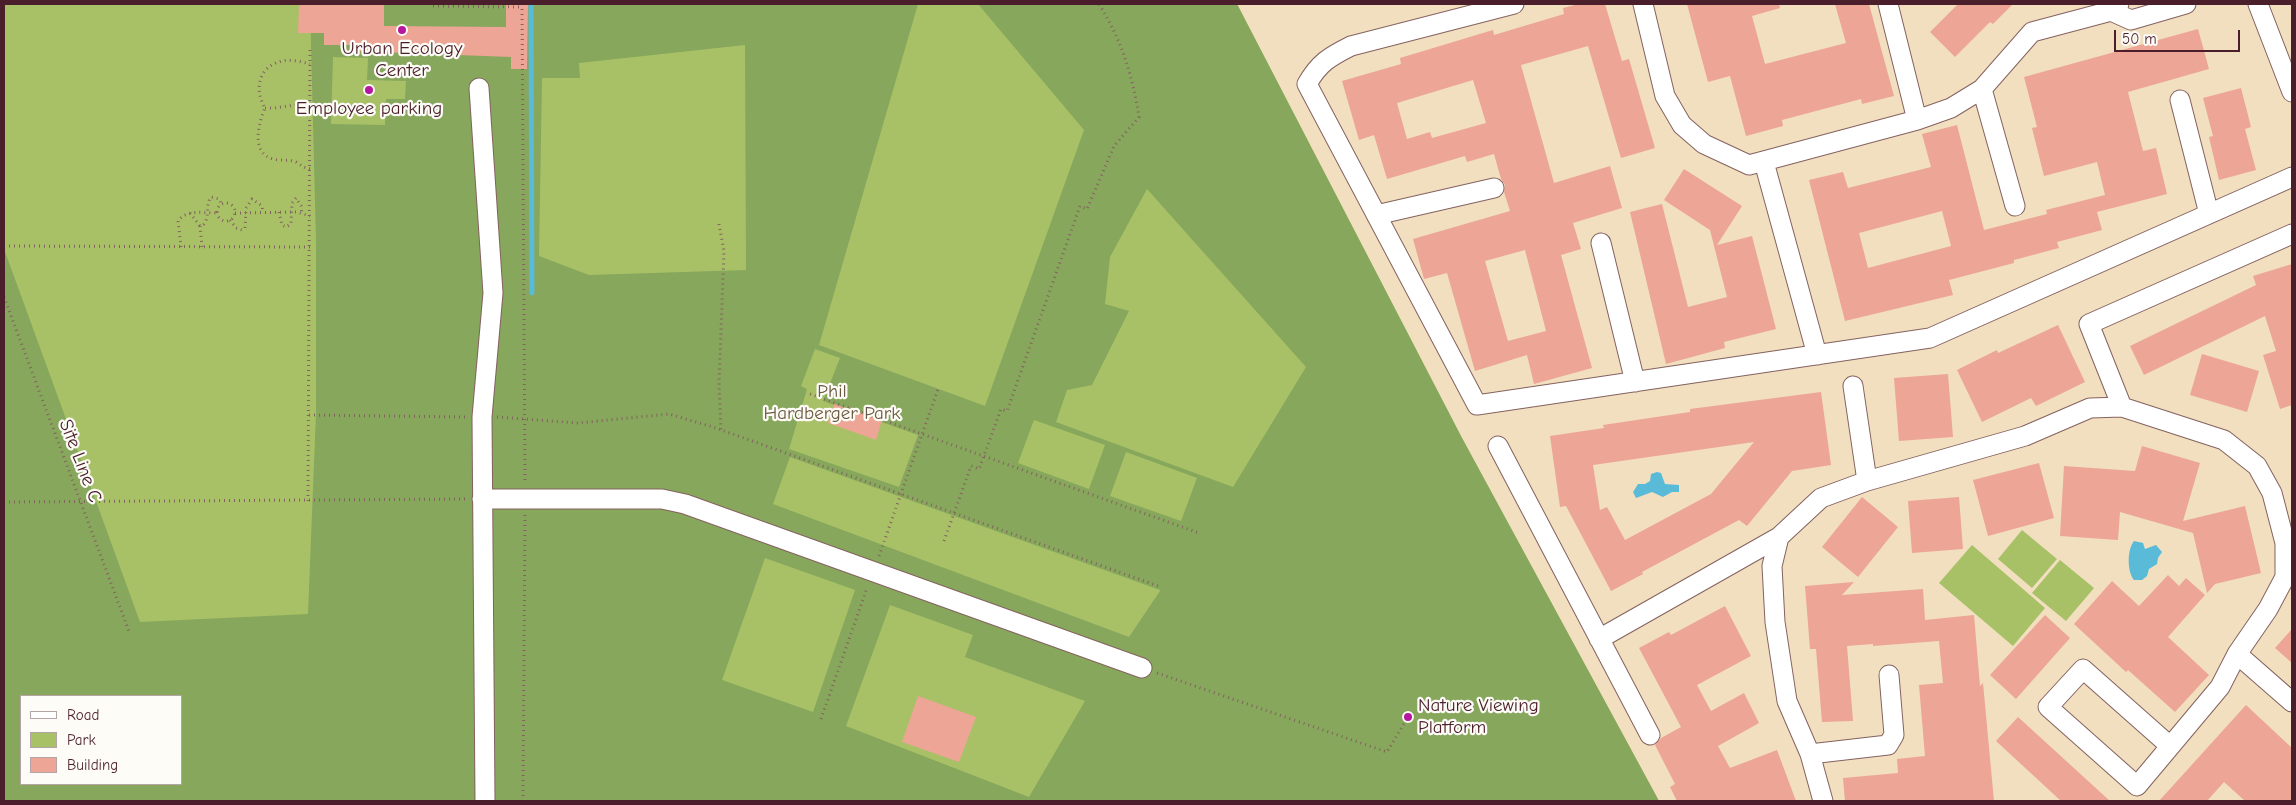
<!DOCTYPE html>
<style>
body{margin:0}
#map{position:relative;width:2296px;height:805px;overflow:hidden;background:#f1dfc0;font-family:"Comic Neue",sans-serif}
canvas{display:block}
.frame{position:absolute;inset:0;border:5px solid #4a1f2b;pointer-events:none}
.legend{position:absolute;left:20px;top:695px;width:162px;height:90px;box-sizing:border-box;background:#fdfcf7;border:1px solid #b5a4a5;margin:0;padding:6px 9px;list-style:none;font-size:15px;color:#4a1f2b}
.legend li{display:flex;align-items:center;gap:10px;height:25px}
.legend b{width:25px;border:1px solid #b5a4a5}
.scale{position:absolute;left:2114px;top:30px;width:126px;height:22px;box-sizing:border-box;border:2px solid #4a1f2b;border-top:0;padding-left:6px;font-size:15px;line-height:18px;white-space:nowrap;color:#4a1f2b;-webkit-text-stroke:4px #fdfcf7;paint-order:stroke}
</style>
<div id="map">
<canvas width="2296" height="805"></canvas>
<div class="frame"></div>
<ul class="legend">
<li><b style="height:6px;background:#fff"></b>Road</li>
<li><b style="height:14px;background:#a8c167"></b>Park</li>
<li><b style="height:14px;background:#eda595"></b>Building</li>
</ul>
<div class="scale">50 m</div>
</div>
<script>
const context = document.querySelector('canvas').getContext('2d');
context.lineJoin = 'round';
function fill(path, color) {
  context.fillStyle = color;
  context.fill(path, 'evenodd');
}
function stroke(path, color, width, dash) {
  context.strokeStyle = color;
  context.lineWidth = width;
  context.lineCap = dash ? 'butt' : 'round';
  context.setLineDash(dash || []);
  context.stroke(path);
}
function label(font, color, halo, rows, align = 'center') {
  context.font = font + ' "Comic Neue",sans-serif';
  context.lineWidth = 4.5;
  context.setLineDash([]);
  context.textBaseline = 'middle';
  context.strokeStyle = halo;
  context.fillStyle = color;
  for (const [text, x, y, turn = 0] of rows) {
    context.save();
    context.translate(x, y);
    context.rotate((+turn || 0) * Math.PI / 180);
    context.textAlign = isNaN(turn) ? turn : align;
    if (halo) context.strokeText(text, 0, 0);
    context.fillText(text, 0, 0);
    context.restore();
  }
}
const green = new Path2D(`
 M4,4H1237L1462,438L1659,801H4ZM21,696H181V784H21Z
 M2022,530L2057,559L2032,588L1998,559Z
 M1972,545L2045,608L2013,646L1939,583Z
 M2060,560L2094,588L2066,621L2032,593Z`);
const forest = new Path2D(`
 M310,4H918L819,345L985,406L1084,130L978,4H1237L1462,438L1659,801H4V249L140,622L308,614L316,413V242ZM745,45L746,270L589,275L539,256L542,78H580L579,63ZM333,57L368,58L367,80L406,81L405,99H386L385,125L331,124ZM1147,189L1306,367L1233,487L1056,422L1067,390L1092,385L1129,311L1105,304L1110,257ZM815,349L840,358L823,401L918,435L899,487L789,449L807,389L801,386ZM1034,420L1105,445L1089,489L1018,463ZM1126,452L1197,478L1181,521L1110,496ZM790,457L1160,590V591L1129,637L773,504ZM765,558L855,590L813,712L722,680ZM890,605L973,635L965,657L1085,701L1029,797L846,726ZM21,696H181V784H21Z`);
const water = new Path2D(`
 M1657,472L1661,473L1665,484L1679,485V492H1672L1663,497L1652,492L1636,498L1633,492L1638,484H1645L1650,481L1651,474Z
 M2134,541L2143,543L2145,549L2156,545L2162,552L2158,558L2157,564L2149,569L2147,576L2142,580H2134C2127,572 2127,549 2134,541Z`);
const stream = new Path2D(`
 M531,4L532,293`);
const building = new Path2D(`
 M299,4H384V26L506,27V4H528L527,69H511V57L351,51V45H324V33H298Z
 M1579,4H1605L1622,61L1629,59L1655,148L1621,158L1588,46L1521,65L1554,183L1610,166L1622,208L1573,223L1581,249L1561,255L1592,368L1534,384L1527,355L1475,371L1447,273L1424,279L1413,239L1510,211L1504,192L1505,185L1501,179L1494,154L1467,162L1465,156L1387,179L1374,135L1359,140L1342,81L1401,64L1400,58L1493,30L1494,35L1564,14L1563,8ZM1473,80L1486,123L1432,138L1430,132L1407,139L1397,103ZM1525,250L1546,331L1508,341L1485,261Z
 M1687,4H1779L1780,8L1752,16L1765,64L1846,43L1835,4H1869L1894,96L1862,104L1861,99L1782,120L1783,126L1746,136L1730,76L1708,82Z
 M1958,4H2013L1993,24L1990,22L1955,57L1930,32Z
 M2198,29L2209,69L2128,92L2143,151L2156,148L2167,194L2097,212L2102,230L2057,242L2059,248L2014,260V263L1949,280L1953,295L1845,321L1809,180L1843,172L1848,188L1931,167L1922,134L1957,125L1984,230L2047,214L2046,210L2105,195L2097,162L2044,176L2032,128L2037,127L2024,77ZM1942,211L1951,246L1868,268L1859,233Z
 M2241,88L2251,127L2245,129L2256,170L2219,180L2209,137L2213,136L2203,98Z
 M1684,169L1742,206L1717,245L1752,236L1776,329L1724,342L1725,348L1666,364L1630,212L1662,204L1688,307L1727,297L1710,230L1664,200Z
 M2292,264V405L2280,409L2263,355L2276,351L2265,316L2144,375L2130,346L2256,285L2253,276Z
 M2058,325L2085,382L2036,406L2031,398L1982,422L1957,370L1997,350L1998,353Z
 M2202,354L2259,371L2247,412L2190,395Z
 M1948,374L1953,437L1899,441L1894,378Z
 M1821,392L1831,465L1792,471L1747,526L1739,520L1642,572L1643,574L1611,591L1566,506L1560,507L1550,436L1604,428L1603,425L1690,412V409ZM1754,442L1711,494L1625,540L1607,507L1600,510L1593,465Z
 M834,404L882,420L876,440L828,423Z
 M2142,446L2200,463L2183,521L2245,506L2261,573L2215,584L2207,593L2193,533L2120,512L2118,540L2060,536L2064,466L2135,471Z
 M2039,463L2054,518L1988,536L1973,480Z
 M1862,497L1898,527L1858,577L1822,547Z
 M1959,497L1963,549L1912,553L1908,501Z
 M2168,575L2179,586L2186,578L2205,595L2168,637L2209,675L2175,712L2128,670L2126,672L2074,624L2112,581L2139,606Z
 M1854,582L1842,595L1923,589L1925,620L1974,615L1980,686L1983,683L1994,801H1845L1843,778L1898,773L1897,759L1925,756L1919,685L1943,683L1939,641L1873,646V644L1847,646L1853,721L1822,722L1816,649H1810L1805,586Z
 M1725,606L1751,656L1697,685L1711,711L1744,693L1759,723L1718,746L1730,768L1777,750L1796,801H1677L1670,787L1675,784L1655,745L1661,738L1681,727L1639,648L1669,632L1671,635Z
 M2045,615L2070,638L2016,699L1990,675Z
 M2292,629V663L2275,648Z
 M918,696L976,717L959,762L902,742Z
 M2246,705L2292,748V801H2245L2224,782L2207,801H2159Z
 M2018,717L2110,801H2061L1996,741Z`);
const path = new Path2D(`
 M430,4V6L522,7
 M522,4L525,483
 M265,108H274L310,103
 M310,169C304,168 301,165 296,162C289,159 280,161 273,159C250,153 259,122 265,108C254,89 258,67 282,61C291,59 302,62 310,64
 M217 212a9 9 0 1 1 18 0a9 9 0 1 1-18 0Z
 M279,212L282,225L286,227L291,224L292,203L296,198L302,207L301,215
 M190,213L200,226L204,224C210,216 205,205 211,197L219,199L222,205
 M235,213L297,212L310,216
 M230,220L236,228L242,230L245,228L246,208L252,199L262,206L263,213
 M719,224L724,251L719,384L721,430
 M200,226L202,247
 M4,246L310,247
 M181,247L178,221C187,209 204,213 217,213
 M4,297L130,634
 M810,394L1199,533
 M309,415L466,417
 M497,417L578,423L669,414L713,427L1161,587
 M308,501L310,47
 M4,502L466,499
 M944,541L971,466L979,469L1001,409L1007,411L1080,206L1087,209L1114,146L1139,117C1132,74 1122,41 1099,4
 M879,556L938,389
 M1157,673L1387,752L1408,717
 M821,719L867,588
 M523,801L525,514`);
const minor = new Path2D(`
 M1514,4L1351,46C1329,57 1319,63 1307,84L1477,405L1930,338L2292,177
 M1643,4L1665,96L1682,125L1704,144L1749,165L1917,120L1951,108L1982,89L2032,32L2111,11L2119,4
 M1888,4L1917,120
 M2258,4L2292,92
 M2111,11L2131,20L2186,4
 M479,88L493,293L482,417L485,801
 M1982,89L2015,206
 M2180,100L2209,214
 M1764,162L1817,355
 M1376,215L1494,188
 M1601,243L1635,382
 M1853,386L1867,481
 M2122,407L2089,324L2292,234
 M1498,446L1650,735
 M482,499H662L685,504L1142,668
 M1599,639L1779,537
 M2237,654L2292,702
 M1810,754L1888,745L1894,735L1889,675
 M1823,801L1810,754L1787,701L1775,622L1772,566L1779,537L1821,498L1867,481L2025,436L2090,408L2122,407L2224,440L2257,466L2272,493L2285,543V577L2268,609L2237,654L2220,687L2137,786L2048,707L2083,669L2170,746`);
const markers = [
 [402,30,5,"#b5179e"],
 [369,90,5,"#b5179e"],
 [1408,717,5,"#b5179e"]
];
const poiNames = [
 ["Urban Ecology",402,49],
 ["Center",402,71],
 ["Employee parking",369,109],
 ["Nature Viewing",1418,706,"left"],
 ["Platform",1418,728,"left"]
];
const parkNames = [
 ["Phil",832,392],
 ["Hardberger Park",832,414]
];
const streetNames = [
 ["Site Line C",80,461,69]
];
fill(green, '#a8c167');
fill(forest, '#86a75c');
fill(water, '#5abbd8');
stroke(stream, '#5abbd8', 5);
fill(building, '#eda595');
stroke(minor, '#84625f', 21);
stroke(path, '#84625f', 3, [1, 4]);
stroke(minor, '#fff', 19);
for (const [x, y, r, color] of markers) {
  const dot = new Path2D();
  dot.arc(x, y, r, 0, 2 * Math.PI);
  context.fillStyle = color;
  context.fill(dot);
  stroke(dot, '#fdfcf7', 2);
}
label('19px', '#4a1f2b', '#fdfcf7', poiNames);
label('19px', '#6b5840', '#fdfcf7', parkNames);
label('19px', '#4a1f2b', '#fdfcf7', streetNames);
</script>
